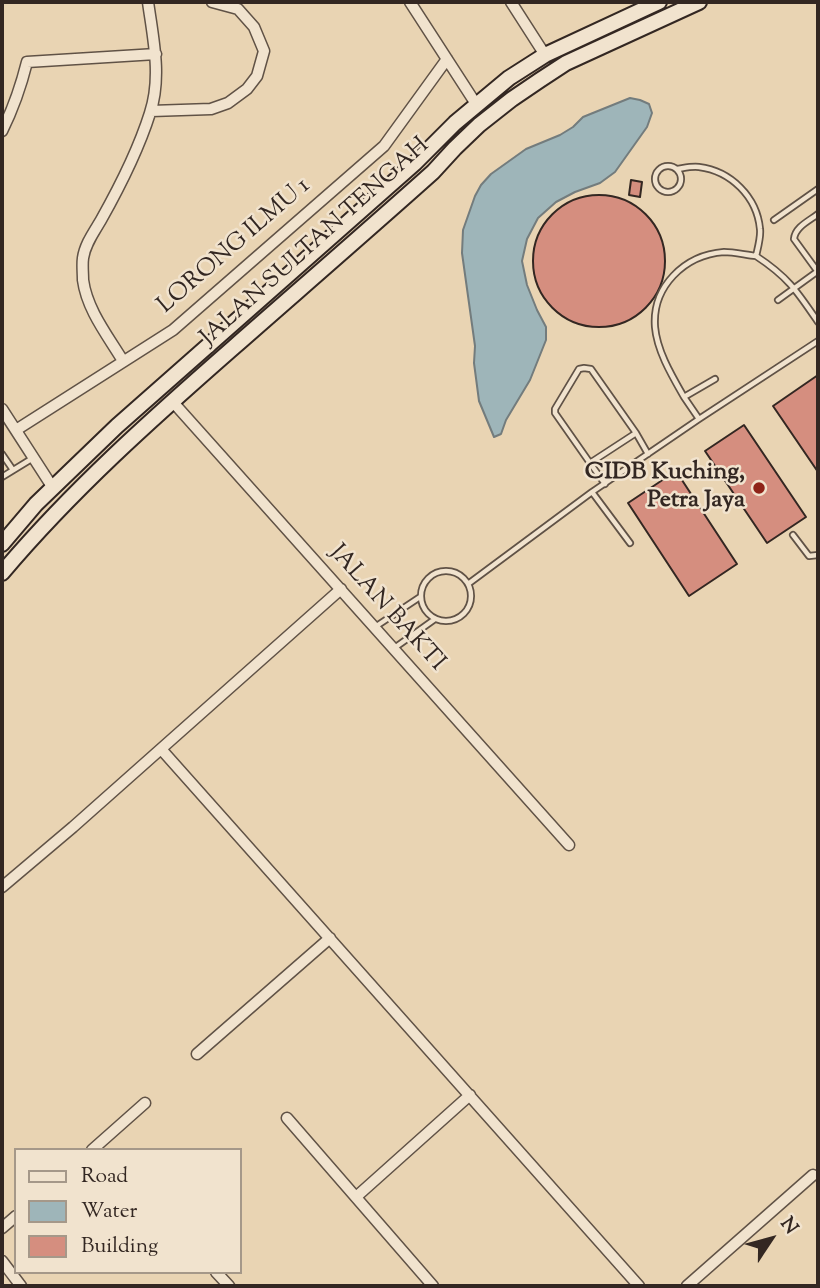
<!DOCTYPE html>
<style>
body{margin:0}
#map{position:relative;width:820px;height:1288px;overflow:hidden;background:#e9d4b3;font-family:"Sorts Mill Goudy",serif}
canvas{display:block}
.frame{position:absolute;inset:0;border:4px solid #332722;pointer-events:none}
.legend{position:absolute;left:14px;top:1148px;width:228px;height:126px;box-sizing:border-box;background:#f1e3ce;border:2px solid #a59889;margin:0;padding:9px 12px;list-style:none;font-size:21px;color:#332722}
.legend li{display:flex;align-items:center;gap:14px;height:35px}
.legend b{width:35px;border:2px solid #a59889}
.north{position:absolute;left:736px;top:1204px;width:70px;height:70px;-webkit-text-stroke:5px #f1e3ce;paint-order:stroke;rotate:54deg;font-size:19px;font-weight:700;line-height:28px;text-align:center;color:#332722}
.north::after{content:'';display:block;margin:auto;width:24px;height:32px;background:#332722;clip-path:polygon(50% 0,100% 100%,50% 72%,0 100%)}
</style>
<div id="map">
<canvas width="820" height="1288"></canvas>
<div class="frame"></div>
<ul class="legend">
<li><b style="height:9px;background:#f1e3ce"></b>Road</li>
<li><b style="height:19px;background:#9eb5b9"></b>Water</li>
<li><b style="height:19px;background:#d58e7f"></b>Building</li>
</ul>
<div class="north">N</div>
</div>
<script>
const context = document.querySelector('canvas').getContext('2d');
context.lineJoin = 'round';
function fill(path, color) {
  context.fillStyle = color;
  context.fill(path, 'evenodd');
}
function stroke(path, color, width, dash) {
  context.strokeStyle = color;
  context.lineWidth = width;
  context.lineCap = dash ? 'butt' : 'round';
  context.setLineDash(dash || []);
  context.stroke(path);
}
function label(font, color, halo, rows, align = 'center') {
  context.font = font + ' "Sorts Mill Goudy",serif';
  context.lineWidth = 5;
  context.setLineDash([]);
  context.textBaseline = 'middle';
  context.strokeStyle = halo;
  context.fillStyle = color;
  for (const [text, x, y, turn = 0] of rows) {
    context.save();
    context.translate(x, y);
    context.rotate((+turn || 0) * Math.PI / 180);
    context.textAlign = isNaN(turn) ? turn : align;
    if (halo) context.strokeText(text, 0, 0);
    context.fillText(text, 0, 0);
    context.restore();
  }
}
const water = new Path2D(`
 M630,98L640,100L649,104L652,113L647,127L615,172L600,183L575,192L556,202L538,218L527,239L522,261L527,285L537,310L546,327V340L530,380L506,420L501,434L494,437L479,401L474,363L475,346L462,253L463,230L475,196L481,185L491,174L526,149L560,135L573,127L583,117Z`);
const building = new Path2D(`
 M631,180L642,182L640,197L629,195Z
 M533 261a66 66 0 1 1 132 0a66 66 0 1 1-132 0Z
 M818,375V472L773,406Z
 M744,425L806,517L767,543L705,451Z
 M676,471L737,564L689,596L628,503Z`);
const lane = new Path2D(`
 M655 179a13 13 0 1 1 26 0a13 13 0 1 1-26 0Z
 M677,169C684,168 692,166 699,167C731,171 757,197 760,229C761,237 758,247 756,256C788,277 797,291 818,322
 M818,214C809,221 795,227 794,239L818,272
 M774,220L818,189
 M778,300L818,271
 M684,397C672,376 657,351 655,327C652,287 684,255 724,252C734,252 746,255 756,256
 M699,419L684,397L715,379
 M636,433L591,369L584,368L579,369L555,409V413L590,463L636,433L648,454
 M2,454L13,470
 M590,463L605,484
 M2,477L33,458
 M592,492L630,543
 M793,535L809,556L818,555
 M421 596a25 25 0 1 1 50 0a25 25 0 1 1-50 0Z
 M468,584L592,492L699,419L818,341
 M375,627L420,597
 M393,649L435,619`);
const street = new Path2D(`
 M410,2L476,104
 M511,2L545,55
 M151,111L211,109L228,103L247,89L257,76L264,51L254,27L238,9L212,2
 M2,131C13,109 21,86 27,62L156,54
 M123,361C108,336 87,310 83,280C83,273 82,265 83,258C85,244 94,232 101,220C119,188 139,148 150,113C162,77 153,38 148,2
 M172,401L569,845
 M2,409L53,488
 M16,430L173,330L384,146L447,59
 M161,749L639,1286
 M2,887L73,827L341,589
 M197,1054L330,938
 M287,1118L433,1286
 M92,1150L145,1103
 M356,1197L470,1095
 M2,1228L16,1216
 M2,1261L21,1286
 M216,1272L229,1286
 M687,1286L813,1175`);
const secondary = new Path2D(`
 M2,544L36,504L117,426L415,163L455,123L509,78L545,55L659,2
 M2,573C72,490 153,418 234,347C300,289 367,231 433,172L455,148L479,125L512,99L540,80L566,63L699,2`);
const markers = [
 [759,488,7,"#8f2418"]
];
const streetNames = [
 ["JALAN SULTAN TENGAH",316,243,-42],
 ["LORONG ILMU 1",235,247,-41],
 ["JALAN BAKTI",386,609,48]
];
const poiNames = [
 ["CIDB Kuching,",745,474],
 ["Petra Jaya",745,502]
];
fill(water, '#9eb5b9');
stroke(water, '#737c7d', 2);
fill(building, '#d58e7f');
stroke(building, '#332722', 2);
stroke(lane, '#605246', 8);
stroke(street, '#605246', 13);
stroke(secondary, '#332722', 18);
stroke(lane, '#f1e3ce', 4.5);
stroke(street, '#f1e3ce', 10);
stroke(secondary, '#f1e3ce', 14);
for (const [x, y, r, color] of markers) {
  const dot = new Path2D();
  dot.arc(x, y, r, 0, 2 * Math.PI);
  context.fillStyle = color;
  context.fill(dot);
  stroke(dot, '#f1e3ce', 2.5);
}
label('24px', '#332722', '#f1e3ce', streetNames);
label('bold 24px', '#332722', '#f1e3ce', poiNames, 'right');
</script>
